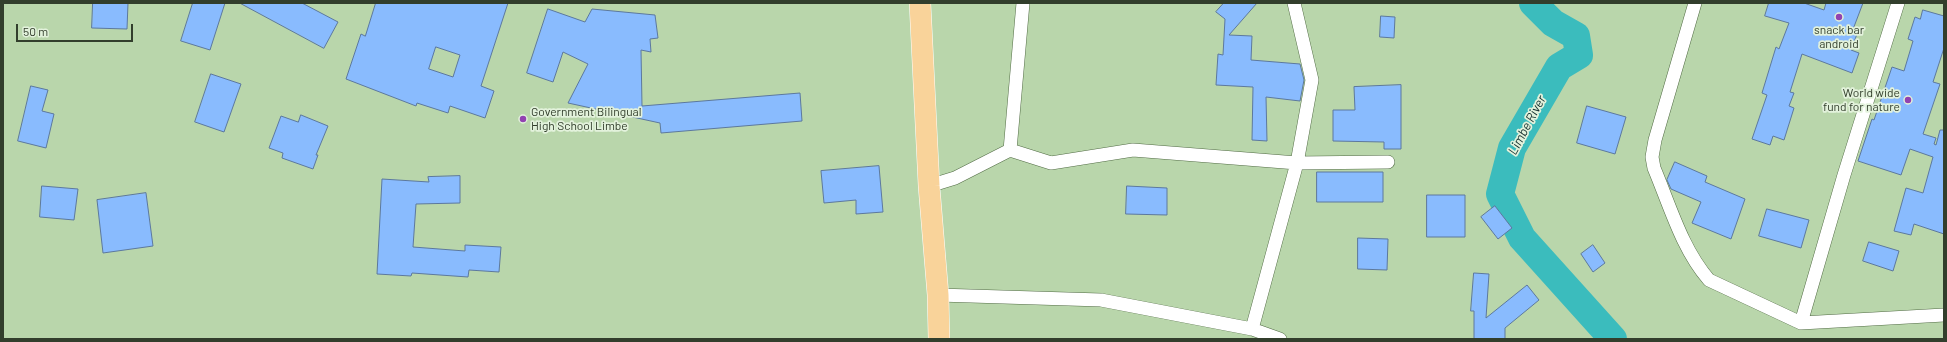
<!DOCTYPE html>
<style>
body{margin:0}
#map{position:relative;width:1947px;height:342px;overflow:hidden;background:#b9d6ab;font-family:Barlow,sans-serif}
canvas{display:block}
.frame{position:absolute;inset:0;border:4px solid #323e2c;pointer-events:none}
.scale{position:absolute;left:16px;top:24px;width:117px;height:18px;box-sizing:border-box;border:2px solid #323e2c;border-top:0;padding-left:5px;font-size:12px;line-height:14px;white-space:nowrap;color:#323e2c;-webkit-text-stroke:3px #e3f2dc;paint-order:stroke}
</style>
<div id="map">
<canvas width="1947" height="342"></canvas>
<div class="frame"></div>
<div class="scale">50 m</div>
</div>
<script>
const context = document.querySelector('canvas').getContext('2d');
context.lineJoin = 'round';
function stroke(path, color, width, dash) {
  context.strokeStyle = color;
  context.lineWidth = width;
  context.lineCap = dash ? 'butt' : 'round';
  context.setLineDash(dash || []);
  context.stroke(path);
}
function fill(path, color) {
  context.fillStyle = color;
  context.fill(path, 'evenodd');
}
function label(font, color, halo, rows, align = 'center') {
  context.font = font + ' Barlow,sans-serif';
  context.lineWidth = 3.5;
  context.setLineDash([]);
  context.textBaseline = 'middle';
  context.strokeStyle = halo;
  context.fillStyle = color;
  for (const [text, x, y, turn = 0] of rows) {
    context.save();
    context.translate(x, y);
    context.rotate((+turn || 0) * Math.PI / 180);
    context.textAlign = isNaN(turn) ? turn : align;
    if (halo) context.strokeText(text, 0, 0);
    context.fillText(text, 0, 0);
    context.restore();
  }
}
const river = new Path2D(`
 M1533,3L1553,23L1576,36L1579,55L1559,67L1512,148L1500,194L1522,238L1613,339`);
const building = new Path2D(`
 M93,3H128L127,29L92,28Z
 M193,3H225L210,50L181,41Z
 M240,3H302L338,22L324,48Z
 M376,3H508L481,86L494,91L485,118L450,106L448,113L417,103L416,106L346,79L361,34L365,36ZM436,47L460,55L453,77L429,69Z
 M1224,3H1257L1229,35L1252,36L1251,60L1300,64L1304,80L1300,101L1266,97L1267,141L1252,140L1253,87L1216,85L1218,54L1223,55L1225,19L1216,12Z
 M1769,3H1804L1824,10L1826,3H1863L1852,32L1857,34L1851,50L1859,53L1852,73L1802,54L1790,92L1794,93L1789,106L1794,108L1784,140L1773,136L1770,145L1752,139L1767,95L1762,93L1776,47L1779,49L1789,23L1765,16Z
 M548,9L585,22L592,9L655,15L658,38L650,39L651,52L641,50L642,106L800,93L802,121L661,133L660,123L568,103L588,64L563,52L553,82L527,73Z
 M1923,10L1944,16V48L1933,82L1940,84L1923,134L1936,138L1934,144L1936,145L1940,130H1944V234L1914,224L1911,235L1894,231L1906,188L1923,193L1933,157L1910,149L1901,175L1858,161L1872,119L1874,120L1892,67L1904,71L1913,41L1908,39L1915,17L1920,19Z
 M1381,16L1395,17L1394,38L1380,37Z
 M211,74L241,84L224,132L195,122Z
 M1401,85V149H1384V142L1333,141V110H1355L1354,87Z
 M31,86L48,90L42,111L54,114L46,148L18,141Z
 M1587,106L1626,117L1615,154L1577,143Z
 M301,115L328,126L316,155H318L313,169L282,158L283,153L269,148L281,116L298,122Z
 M1675,162L1707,176L1705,182L1745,199L1731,239L1692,223L1701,202L1671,189L1667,180Z
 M879,166L883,212L856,214V200L824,203L821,171Z
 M1317,172H1383V202H1317Z
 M460,176V203L416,204L413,247L465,251V245L501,247L499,272L469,270L468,277L412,273L411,276L377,274L382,179L429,182L428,177Z
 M42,186L78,189L74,220L40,217Z
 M1127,186L1167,188V215L1126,214Z
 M146,193L153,246L103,253L97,200Z
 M1427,195H1465V237H1427Z
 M1495,206L1512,228L1498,239L1481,217Z
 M1767,209L1809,220L1801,248L1759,236Z
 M1358,238L1388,239L1387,270L1358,269Z
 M1869,242L1899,251L1893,271L1863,261Z
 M1593,245L1605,263L1593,272L1581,254Z
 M1474,273L1489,274L1486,318L1527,285L1539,300L1505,328V339H1474V311H1471Z`);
const street = new Path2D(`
 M1695,3L1655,140L1652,157L1654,168C1670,206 1682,249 1709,280L1801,323
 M1898,3L1844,175L1801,323L1944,315
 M1010,150L1051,163L1133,150L1297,163L1312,80L1294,3
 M929,186L955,178L1010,150L1023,3
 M938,295L1101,300L1252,329L1280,339
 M1252,329L1297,163L1388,162`);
const primary = new Path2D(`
 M920,3L929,186L938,295L939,339`);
const markers = [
 [1839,17,4,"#9242b1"],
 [1908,100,4,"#9242b1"],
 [523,119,4,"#9242b1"]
];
const poiNames = [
 ["snack bar",1839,30],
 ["android",1839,44],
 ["World wide",1900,93,"right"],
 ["fund for nature",1900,107,"right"],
 ["Government Bilingual",531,112,"left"],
 ["High School Limbe",531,126,"left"]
];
const waterNames = [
 ["Limbe River",1527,125,-62]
];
stroke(river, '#3bbcbd', 28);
fill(building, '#89bbfe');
stroke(building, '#5c789d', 1);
stroke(street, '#526c45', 14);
stroke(primary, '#fff', 22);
stroke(street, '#fff', 13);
stroke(primary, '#f9d39a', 21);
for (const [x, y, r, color] of markers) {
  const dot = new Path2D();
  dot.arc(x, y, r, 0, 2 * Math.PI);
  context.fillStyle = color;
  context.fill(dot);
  stroke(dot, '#e3f2dc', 1.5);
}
label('12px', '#323e2c', '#e3f2dc', poiNames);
label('italic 13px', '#142f2f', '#e3f2dc', waterNames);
</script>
